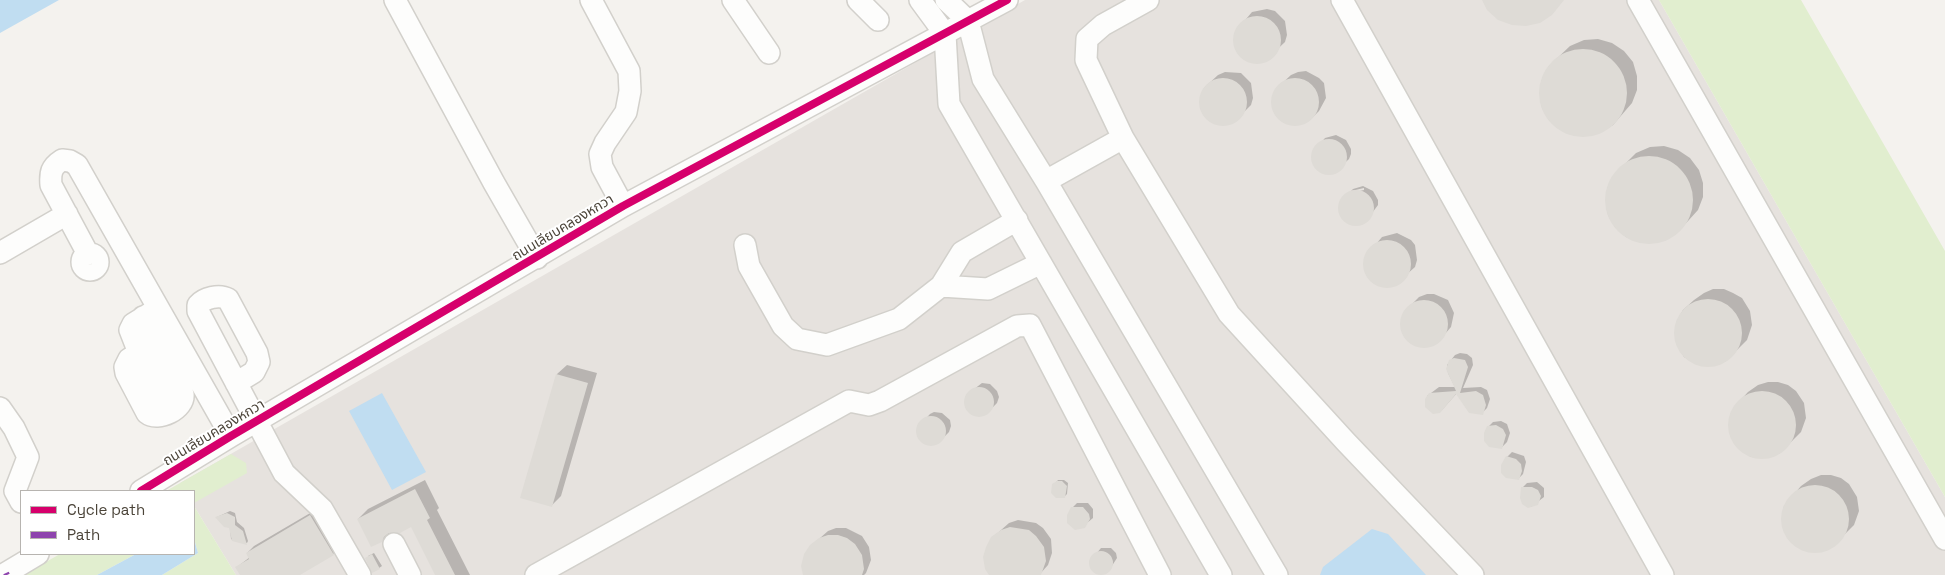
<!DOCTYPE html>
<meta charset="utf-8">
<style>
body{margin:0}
#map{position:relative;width:1945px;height:575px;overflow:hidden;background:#f4f2ee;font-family:"Space Grotesk",sans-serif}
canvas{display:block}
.legend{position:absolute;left:20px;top:490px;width:175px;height:65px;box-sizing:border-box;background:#fff;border:1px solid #b7b4b0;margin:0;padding:6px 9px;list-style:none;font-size:15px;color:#4b4439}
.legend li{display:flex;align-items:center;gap:10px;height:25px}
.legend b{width:25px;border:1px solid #b7b4b0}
</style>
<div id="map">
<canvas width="1945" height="575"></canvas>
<ul class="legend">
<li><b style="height:6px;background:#d6006c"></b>Cycle path</li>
<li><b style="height:6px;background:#8e44ad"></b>Path</li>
</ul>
</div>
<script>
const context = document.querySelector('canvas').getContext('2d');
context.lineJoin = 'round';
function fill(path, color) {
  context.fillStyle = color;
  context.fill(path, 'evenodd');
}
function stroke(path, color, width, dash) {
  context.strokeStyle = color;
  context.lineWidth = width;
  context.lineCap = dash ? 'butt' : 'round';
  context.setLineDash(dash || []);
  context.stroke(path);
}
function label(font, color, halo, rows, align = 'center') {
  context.font = font + ' "Space Grotesk","Noto Sans Thai",sans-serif';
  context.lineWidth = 4;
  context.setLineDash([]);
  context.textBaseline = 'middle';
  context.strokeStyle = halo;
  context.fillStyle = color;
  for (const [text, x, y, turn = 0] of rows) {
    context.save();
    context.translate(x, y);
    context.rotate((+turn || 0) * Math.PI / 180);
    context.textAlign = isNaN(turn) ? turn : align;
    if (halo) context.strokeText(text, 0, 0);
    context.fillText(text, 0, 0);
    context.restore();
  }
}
const industrial = new Path2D(`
 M1025,0H1659L1945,497V575H236L194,506V491L180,483Z`);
const green = new Path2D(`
 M1659,0H1801L1945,251V497Z
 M231,454L246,463L247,473L194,503V491H166Z
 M194,506L236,575H162L198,553L194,539Z
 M60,554H136L97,575H23Z`);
const water = new Path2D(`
 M0,0H59L0,33Z
 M382,393L426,472L392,490L349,411Z
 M1372,529L1388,534L1426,575H1320L1323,567Z
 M194,539L198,553L162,575H97L136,554H194Z`);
const shadow = new Path2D(`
 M1267,9L1275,11L1285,21L1287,35L1285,42L1266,60L1251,62L1239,54L1235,47L1234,40L1235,32L1252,12Z
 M1598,39L1612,43L1624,51L1633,62L1637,76V90L1632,103L1613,125L1601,132L1587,136L1573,135L1560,129L1549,120L1542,108L1540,94L1542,79L1549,66L1570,46L1584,40Z
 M1306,71L1319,78L1324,83L1326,98L1319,111L1311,119L1305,123L1290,124L1283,122L1274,110L1273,95L1277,88L1291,75L1298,72Z
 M1225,72L1241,73L1251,83L1253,98L1251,105L1243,113L1232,123L1225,125L1210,121L1201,110L1200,102L1204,88L1218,75Z
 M1336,135L1346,140L1351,149V154L1349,159L1335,172L1325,173L1316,167L1312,157L1313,152L1325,138Z
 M1664,146L1678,150L1690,158L1699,170L1703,183V197L1698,210L1678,232L1666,240L1653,243L1639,242L1626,237L1615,227L1608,215L1606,201L1608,186L1615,174L1636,153L1650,147Z
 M1363,186L1373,191L1378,200V205L1367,220L1363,223L1352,224L1347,222L1341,214V203L1347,194L1364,190V188L1351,191L1353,189Z
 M1397,233L1411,240L1415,245L1417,260L1415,267L1396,284L1381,286L1375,283L1365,272V257L1382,237Z
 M1713,289H1724L1733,293L1742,298L1750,311L1752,325L1747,340L1726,361L1712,366L1697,364L1684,357L1677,344L1675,333L1677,321L1683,310L1694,300L1704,293Z
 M1427,294H1434L1448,300L1454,313L1451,327L1444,335L1432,345L1418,346L1412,343L1402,332L1401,324L1406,310L1419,297Z
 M1460,353L1467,354L1472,358L1473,365L1463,388L1481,387L1487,390L1490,399L1487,408L1482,413L1457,393L1442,410L1427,396L1439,387H1455L1448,373L1447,365L1455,355Z
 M567,365L597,373L561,496L551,506L557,374Z
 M1768,382H1778L1788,385L1796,391L1804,403L1806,418L1801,432L1780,453L1766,458L1751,457L1739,449L1731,437L1729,425L1731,413L1738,403L1748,392L1758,385Z
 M982,383L990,384L997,391L999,397L997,403L987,413L976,415L971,412L966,403L969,393Z
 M934,412L942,413L950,420L951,426L949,432L939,442L928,444L919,437L918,427L930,414Z
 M1501,421L1507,424L1510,433L1507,442L1502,447L1488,427L1493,422Z
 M1512,452L1524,456L1526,462L1523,474L1518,479L1507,457Z
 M1821,475H1831L1841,478L1849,484L1857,497L1859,511L1854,525L1833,546L1819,552L1805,550L1792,542L1784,530L1782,518L1784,506L1801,486L1811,479Z
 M425,480L439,508L437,510L470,575H436L412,526L391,532L381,541L358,519L368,509Z
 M1058,480H1064L1068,483L1067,494L1065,496L1052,487Z
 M1537,482L1544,488V497L1531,507L1522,488L1527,483Z
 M1077,503H1088L1093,509V518L1087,523L1072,508Z
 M317,509L340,548L333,554L297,575H242L237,567L250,557L247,553L254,546Z
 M230,511L235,513L237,522L244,528L248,541L247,543L235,541L231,539L230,528L217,517Z
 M1018,520L1036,523L1043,528L1051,539L1052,553L1048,565L1039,575H991L992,538L1009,523Z
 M836,528H846L862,536L869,547L871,560L866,573L864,575H804L811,546L828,531Z
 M1101,548H1111L1116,553L1117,558L1108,572L1098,573L1091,567V560Z
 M374,553L382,566L373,572L368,556Z`);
const building = new Path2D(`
 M1482,0H1564L1552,15L1540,23L1526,26L1512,25L1498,20L1487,10Z
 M1233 40a24 24 0 1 1 48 0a24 24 0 1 1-48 0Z
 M1539 93a44 44 0 1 1 88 0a44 44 0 1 1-88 0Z
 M1199 102a24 24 0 1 1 48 0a24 24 0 1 1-48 0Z
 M1271 102a24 24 0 1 1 48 0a24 24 0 1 1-48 0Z
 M1311 157a18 18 0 1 1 36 0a18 18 0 1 1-36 0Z
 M1605 200a44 44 0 1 1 88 0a44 44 0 1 1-88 0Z
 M1338 208a18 18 0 1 1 36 0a18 18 0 1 1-36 0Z
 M1363 264a24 24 0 1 1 48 0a24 24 0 1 1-48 0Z
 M1674 333a34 34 0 1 1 68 0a34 34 0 1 1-68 0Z
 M1400 324a24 24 0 1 1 48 0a24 24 0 1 1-48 0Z
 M1454,358L1465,360L1468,367L1460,393L1476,391L1483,395L1486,405L1483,415L1469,413L1456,394L1440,413L1433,414L1425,407V399L1429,393L1456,391L1446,369L1449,360Z
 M556,374L588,383L552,507L520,498Z
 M964 402a15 15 0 1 1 30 0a15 15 0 1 1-30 0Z
 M1728 425a34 34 0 1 1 68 0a34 34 0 1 1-68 0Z
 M916 431a15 15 0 1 1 30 0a15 15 0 1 1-30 0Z
 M1496,425L1503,429L1506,435L1502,449L1489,447L1484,441V433L1487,426Z
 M1506,456L1516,459L1521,464L1522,471L1519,480L1506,478L1501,473V465Z
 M1057,481H1062L1067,486L1065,498H1056L1051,493L1052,484Z
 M1781 519a34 34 0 1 1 68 0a34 34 0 1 1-68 0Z
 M1521,487H1532L1538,490L1541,496L1538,505L1528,508L1522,504L1520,498Z
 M415,489L430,518L427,520L455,575H435L411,527L400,533H389L384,537L382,542L371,547L357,519Z
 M1071,507H1083L1089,514L1090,519L1085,528L1075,530L1067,523V515Z
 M227,513L235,517V525L243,531L247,545L232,541L229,528L224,527L215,517Z
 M310,515L334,555L300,575H240L235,567L249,559L246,553Z
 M1010,527L1029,530L1036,536L1044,547L1046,561L1041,575H989L985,569L983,557L986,547L991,537L1001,530Z
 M828,535H838L847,538L855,544L862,555L864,569L862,575H803L801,566L804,554L810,545L819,538Z
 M1089 563a12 12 0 1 1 24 0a12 12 0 1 1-24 0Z
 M372,554L380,569L372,573L365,558Z`);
const minor = new Path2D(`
 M395,0L494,183L537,258
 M591,0L629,71L630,91L626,112L605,143L600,154L602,167L623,206
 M733,0L769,53
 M858,0L878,20
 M920,0L945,34L949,104L1221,575
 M946,0L968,21L983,79L1046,181L1277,575
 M1148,0L1103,25L1087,39L1086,60L1123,138L1229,314L1346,442L1473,575
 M1342,0L1663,575
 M1638,0L1945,539
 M1046,181L1123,138
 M745,245L749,266L783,326L797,339L827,345L899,319L941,286L962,252L1017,220
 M0,253L67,214
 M88,254L51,185C50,173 51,167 62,160L70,161L77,165L231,436
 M82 262a8 8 0 1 1 16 0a8 8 0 1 1-16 0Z
 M941,286L988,289L1041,263
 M154,311L133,324L130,330L139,353L169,412
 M139,353L129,359L125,367L126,373L147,413C158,422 185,409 183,394L143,317
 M236,383L254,372L259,362L257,353L228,299C219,294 204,298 198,305V311L284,473L322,509L360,575
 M0,408L14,428L28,457L15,491L21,502
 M141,491L231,436L623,206L1007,0
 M394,544L410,575
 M3,575L38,554
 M536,575L849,401L869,405L880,401L1017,326L1030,325L1160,575`);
const quiet = new Path2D(`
 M6,573L7,575`);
const cycleway = new Path2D(`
 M141,491L231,436L623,206L1007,0`);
const streetNames = [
 ["ถนนเลียบคลองหกวา",563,228,-31],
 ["ถนนเลียบคลองหกวา",214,433,-31]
];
fill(industrial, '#e6e2de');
fill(green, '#e1eecf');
fill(water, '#c0ddf1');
fill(shadow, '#0003');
fill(building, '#dedbd6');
stroke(minor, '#d2d0cb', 24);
stroke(minor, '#fdfdfc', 21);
stroke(quiet, '#8e44ad', 6, [12, 6]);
stroke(cycleway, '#d6006c', 8);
label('14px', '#4b4439', '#fff', streetNames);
</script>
